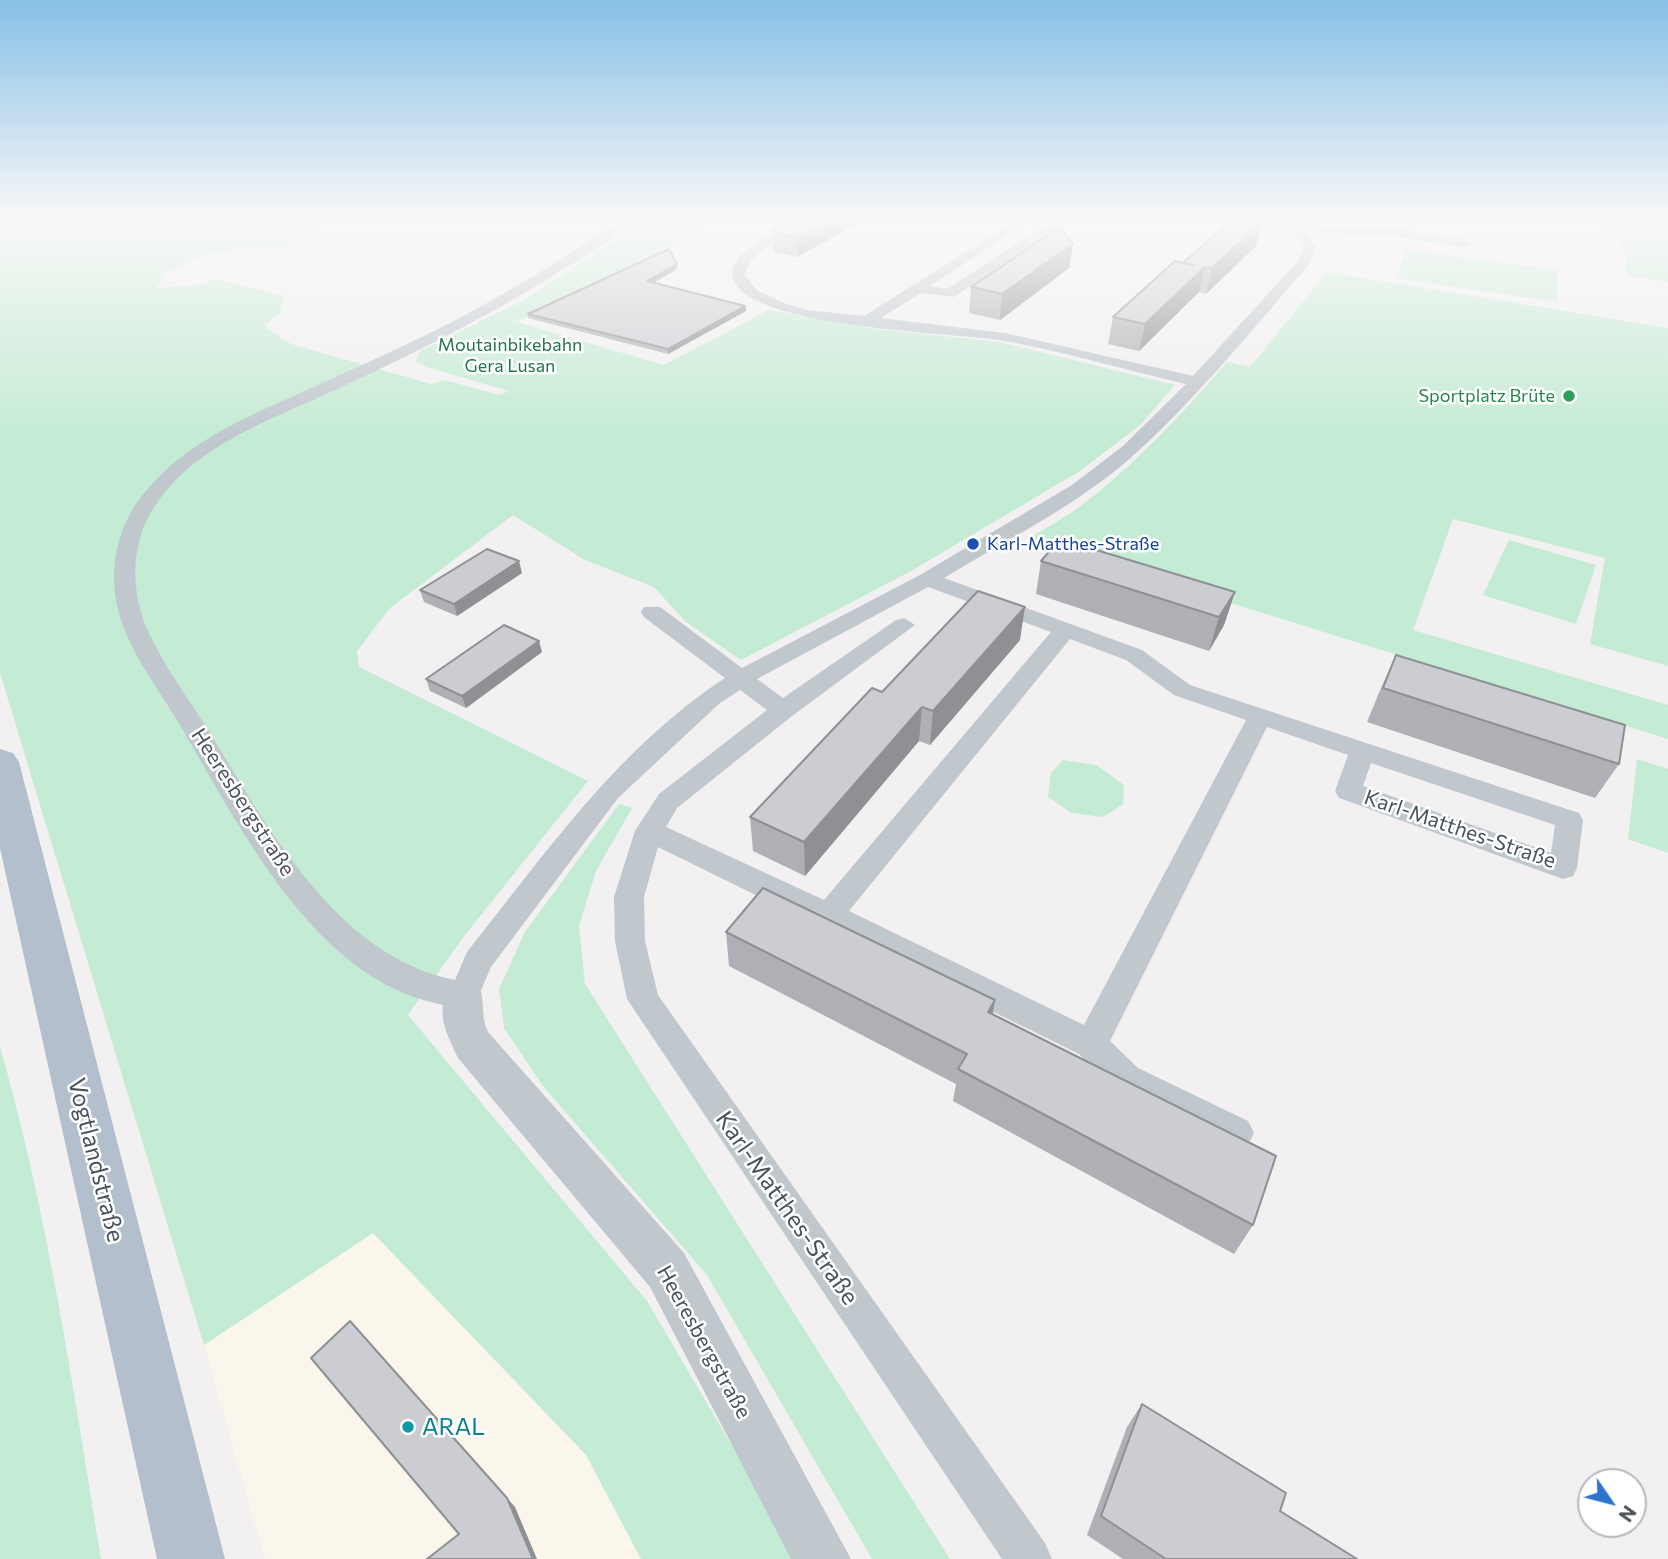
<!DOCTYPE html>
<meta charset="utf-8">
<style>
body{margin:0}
#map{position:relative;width:1668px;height:1559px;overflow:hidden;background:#f2f0f0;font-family:Commissioner,sans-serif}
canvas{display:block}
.north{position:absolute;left:1577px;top:1468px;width:70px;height:70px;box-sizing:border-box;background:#fff;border:2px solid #b7babe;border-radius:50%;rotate:125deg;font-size:19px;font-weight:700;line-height:28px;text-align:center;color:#4a535c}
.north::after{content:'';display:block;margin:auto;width:24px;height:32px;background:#2d74d0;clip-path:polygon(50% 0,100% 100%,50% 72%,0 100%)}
</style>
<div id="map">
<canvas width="1668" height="1559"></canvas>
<div class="north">N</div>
</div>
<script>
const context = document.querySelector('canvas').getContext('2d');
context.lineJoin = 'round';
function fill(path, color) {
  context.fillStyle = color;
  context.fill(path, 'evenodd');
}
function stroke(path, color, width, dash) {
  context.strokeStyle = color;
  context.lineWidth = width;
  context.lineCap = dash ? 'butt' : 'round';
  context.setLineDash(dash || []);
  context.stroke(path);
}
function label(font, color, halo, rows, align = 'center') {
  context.font = font + ' Commissioner,sans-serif';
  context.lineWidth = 5;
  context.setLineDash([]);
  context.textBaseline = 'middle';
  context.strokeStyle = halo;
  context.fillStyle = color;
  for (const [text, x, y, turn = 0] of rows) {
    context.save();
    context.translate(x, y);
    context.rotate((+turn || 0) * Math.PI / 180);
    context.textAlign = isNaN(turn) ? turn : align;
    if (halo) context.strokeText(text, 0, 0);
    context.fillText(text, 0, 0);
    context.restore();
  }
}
const commercial = new Path2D(`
 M373,1233L586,1455L641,1559H265L204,1345Z`);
const green = new Path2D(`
 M0,220H327L286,249L251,248L204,255L165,273L156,288L199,285L216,279L284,296L281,311L264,326L291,344L431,384L445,380L499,395L509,391L426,367L416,361L420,351L526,299L645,220H716L640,264L517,322L664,365L769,310L869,328L1000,342L1175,385L1140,425L1080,471L911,571L741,660L686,622L654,587L585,560L513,515L390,608L357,651L359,667L588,781L465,935L408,1015L647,1301L763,1499L794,1559H641L586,1455L373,1233L204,1345L0,673Z
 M1580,220H1668V282L1627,276L1626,257L1618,234Z
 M1405,249L1557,270V302L1396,278Z
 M1327,272L1668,328V666L1590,644L1605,558L1453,519L1413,630L1668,705V739L1028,540C1045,528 1065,518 1082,505C1136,464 1183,413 1227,362L1250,367Z
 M1509,540L1596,565L1576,624L1483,595Z
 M1637,759L1668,769V853L1628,839Z
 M1063,760L1096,765L1124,785L1123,804L1103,817L1072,813L1048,797L1051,773Z
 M619,804L632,808L596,871L579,926L585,984L950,1559H872L707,1275L543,1086L504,1028L499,989L525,932Z
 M0,1047C48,1214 73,1388 101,1559H0Z`);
const minor = new Path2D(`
 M619,220H633C615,240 587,255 564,269C485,319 401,360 315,399C260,424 199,447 161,497C131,536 129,583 146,627C163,665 188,698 210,733C266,825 338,958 455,980L467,952C545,854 618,748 725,678L644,617L641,612L644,607H660L742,668L920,575L1072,485L1123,446L1186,384C1126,370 1066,352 1005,341C954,332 751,329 733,279C727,262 750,247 762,240C781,230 801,220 822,220C800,241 752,239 745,276L758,291L786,304L807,310L864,316L1017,220H1031L930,286L947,289L1045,225L1031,220H1060V226L954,297L921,293L881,318L1005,333L1193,376L1298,261L1304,247L1294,232L1246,231L1200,220L1289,225L1286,220H1298L1301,225L1385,227L1467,240L1473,244L1467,248L1385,235L1306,232L1316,247L1309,265C1253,328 1199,396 1136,453C1080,504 1008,539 944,578L1142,650L1190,685L1579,813L1583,820L1577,868L1573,876L1563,879L1339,798L1335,791L1348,755L1267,727L1110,1041L1138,1068L1248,1121L1254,1133L1248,1145L1236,1150L1224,1145L1114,1090L1079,1054L658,847L644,897L645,941L658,995L1045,1543L1052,1559H1002L627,999L615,941L614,897L635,831L659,794L767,710L740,690L720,703L618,798L491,967L475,1004C459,1010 443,1005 427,1001C309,969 237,822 180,725C158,687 126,649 117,605C110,570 116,534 136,504C178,444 245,418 309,389C349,371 389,353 428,334C495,301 558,263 619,220ZM928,587L1051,632L824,900L666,827L677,808L792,716L915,625L904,618L896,620L783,698L757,679ZM1070,639L1126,660L1174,695L1246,720L1084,1025L849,911ZM1371,763L1555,825L1551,853L1363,786Z`);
const tertiary = new Path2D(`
 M464,978L478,983C486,1000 480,1016 488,1032L684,1253L851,1559H791L650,1287L458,1058C445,1030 435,1013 450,983Z`);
const primary = new Path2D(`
 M0,749L13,753L19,762L225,1559H157L0,848Z`);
const wall = new Path2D(`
 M864,220L797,257L773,252L772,232Z
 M1262,222L1256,246L1206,294L1199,292L1139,351L1108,344L1113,317L1183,263Z
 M1073,244L1069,268L1000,320L969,313L971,287Z
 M677,264V269L653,283L745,306L746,311L668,354L528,318V314Z
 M1041,561L1235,592L1224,625L1209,651L1036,594Z
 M522,573L457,616L424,602L420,590Z
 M1020,640L930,745L919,741L805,876L753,851L750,817L882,692Z
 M542,652L466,708L430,691L426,679Z
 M1396,655L1619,764L1595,798L1367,722L1381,688Z
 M726,932L995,1000L993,1014L1253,1225L1234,1254L953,1101L956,1084L729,966Z
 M1142,1404L1280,1511L1357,1559H1123L1087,1535L1127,1427Z`);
const shadedWall = new Path2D(`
 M830,220H864L797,257V237Z
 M1262,222L1256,246L1206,294L1212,268Z
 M1073,244L1069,268L1000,320L1002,294Z
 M677,264V269L647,286V281Z
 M1205,267L1199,292L1139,351L1145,324Z
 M745,306L746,311L668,354V349Z
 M519,561L522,573L457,616L454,604Z
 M1235,592L1224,625L1209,651L1219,617Z
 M1025,607L1020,640L930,745L933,711Z
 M539,641L542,652L466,708L462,696Z
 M922,707L919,741L805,876L804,842Z
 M995,1000L989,1033L988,1012Z
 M507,1498L515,1507L537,1559H533Z`);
const building = new Path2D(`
 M789,220H830L797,237L772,232L776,226Z
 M1231,220H1249L1262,222L1212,268L1205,267L1145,324L1113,317L1175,261L1194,265L1183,263Z
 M1060,227L1073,244L1002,294L971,287Z
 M669,249L677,264L647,281L745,306L668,349L528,314Z
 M1060,539L1235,592L1219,617L1041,561Z
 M487,549L519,561L454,604L420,590Z
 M978,591L1025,607L933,711L922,707L804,842L750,817L872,688L882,692Z
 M504,625L539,641L462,696L426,679Z
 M1396,655L1625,725L1619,764L1383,688Z
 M763,888L995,1000L988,1012L1276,1156L1253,1225L958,1069L967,1054L726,932Z
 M350,1321L507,1498L533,1559H427L459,1534L311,1358Z
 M1142,1404L1286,1493L1280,1511L1357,1559H1166L1101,1516Z`);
const markers = [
 [1569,396,7,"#2e9e5b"],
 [973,544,7,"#1a4fb4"],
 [408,1427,7,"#0f9aa8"]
];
const farParknames = [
 ["Moutainbikebahn",510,345],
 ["Gera Lusan",510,366]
];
const farLeisurenames = [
 ["Sportplatz Brüte",1555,396]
];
const farTransitnames = [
 ["Karl-Matthes-Straße",987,544]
];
const streetNames = [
 ["Heeresbergstraße",243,802,57],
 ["Karl-Matthes-Straße",1460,829,19],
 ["Heeresbergstraße",704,1342,61]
];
const nearStreetnames = [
 ["Vogtlandstraße",96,1160,76],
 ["Karl-Matthes-Straße",787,1208,55]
];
const nearCulturenames = [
 ["ARAL",422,1427]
];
fill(commercial, '#faf6ec');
fill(green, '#c4ebd3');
fill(minor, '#c0c7cd');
fill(tertiary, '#c0c7cd');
fill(primary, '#b3bfcc');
fill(wall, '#afb0b5');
fill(shadedWall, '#8e9093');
fill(building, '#cbcdd2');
stroke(building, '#8e9093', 2);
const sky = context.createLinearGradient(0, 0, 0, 438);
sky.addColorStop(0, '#87c0e6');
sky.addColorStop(0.5, '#f9f8f8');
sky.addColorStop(1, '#f9f8f800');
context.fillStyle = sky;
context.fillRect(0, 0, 1668, 438);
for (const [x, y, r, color] of markers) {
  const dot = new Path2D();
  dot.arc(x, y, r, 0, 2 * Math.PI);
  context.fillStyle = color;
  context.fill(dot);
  stroke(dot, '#fff', 2.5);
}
label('18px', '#22764c', '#fff', farParknames);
label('18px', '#27864d', '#fff', farLeisurenames, 'right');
label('18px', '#164399', '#fff', farTransitnames, 'left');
label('21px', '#4a535c', '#fff', streetNames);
label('24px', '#4a535c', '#fff', nearStreetnames);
label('24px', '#0d838f', '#fff', nearCulturenames, 'left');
</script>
